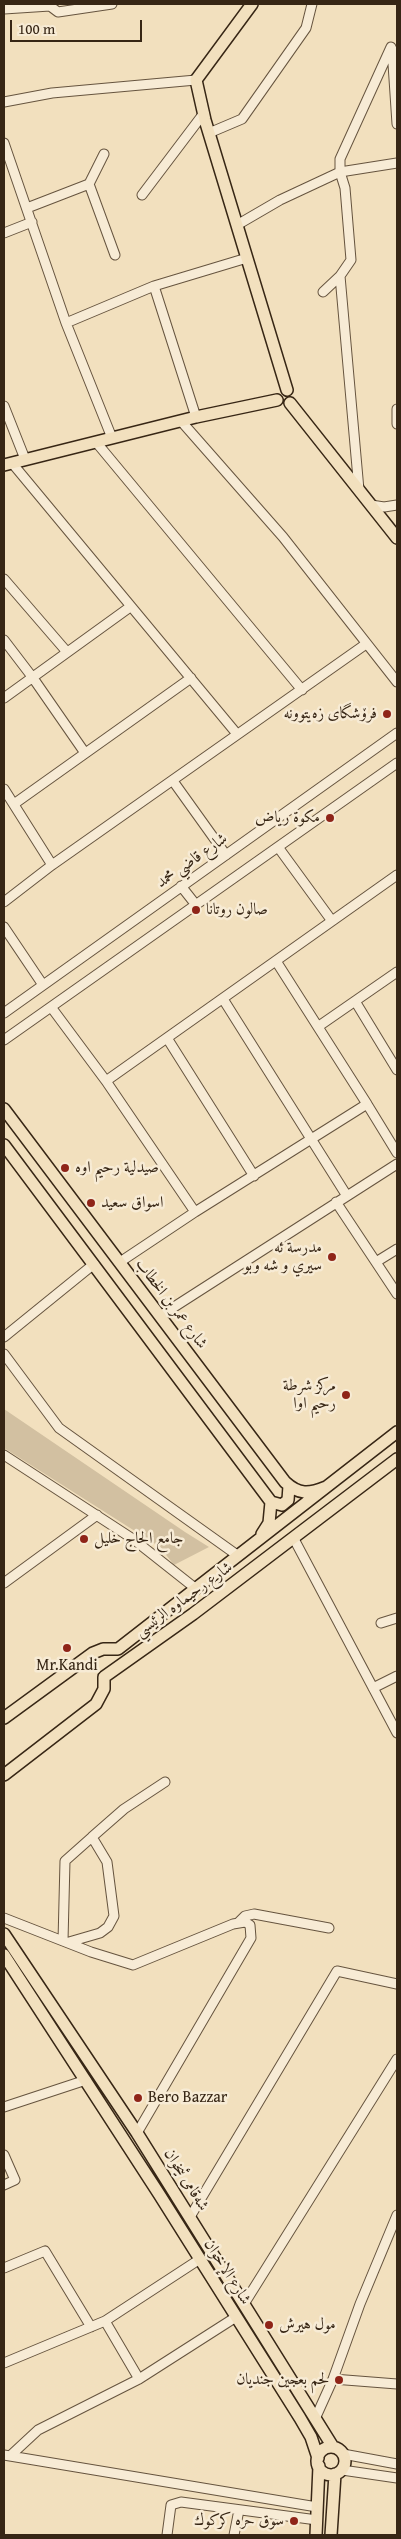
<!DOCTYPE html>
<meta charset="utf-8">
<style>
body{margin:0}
#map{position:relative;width:401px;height:2539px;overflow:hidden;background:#f2e0be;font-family:"Gentium Book Plus",serif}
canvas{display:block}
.frame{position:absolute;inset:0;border:5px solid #372615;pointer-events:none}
.scale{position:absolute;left:10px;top:20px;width:132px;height:22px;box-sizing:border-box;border:2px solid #372615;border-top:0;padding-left:6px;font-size:15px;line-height:18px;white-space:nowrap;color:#372615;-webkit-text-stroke:4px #f7ebd5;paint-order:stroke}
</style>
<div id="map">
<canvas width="401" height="2539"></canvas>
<div class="frame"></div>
<div class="scale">100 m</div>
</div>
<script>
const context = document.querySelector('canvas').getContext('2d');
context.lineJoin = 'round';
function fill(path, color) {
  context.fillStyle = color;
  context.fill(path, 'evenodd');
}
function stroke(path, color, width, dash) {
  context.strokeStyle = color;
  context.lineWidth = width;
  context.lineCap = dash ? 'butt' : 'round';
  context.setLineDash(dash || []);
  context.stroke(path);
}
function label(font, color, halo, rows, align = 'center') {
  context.font = font + ' "Gentium Book Plus",Amiri,serif';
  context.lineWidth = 5;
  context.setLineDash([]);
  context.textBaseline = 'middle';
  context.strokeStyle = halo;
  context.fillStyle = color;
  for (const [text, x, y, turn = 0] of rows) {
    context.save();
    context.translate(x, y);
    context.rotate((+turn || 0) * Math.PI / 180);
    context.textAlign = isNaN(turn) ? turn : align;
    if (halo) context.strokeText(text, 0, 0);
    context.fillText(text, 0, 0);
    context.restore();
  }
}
const green = new Path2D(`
 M4,1409L185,1532L209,1547L174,1565L160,1547L4,1448Z`);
const minor = new Path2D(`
 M4,9L50,6L58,12L112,4
 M392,49L397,124
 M4,102L52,93L196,80
 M209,133L242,119L306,28L312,4
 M4,143L66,323L112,438
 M89,184L115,255
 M142,195L204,113
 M27,208L89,184L104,154
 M237,225L280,200L340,172L397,163
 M4,233L32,222
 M154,286L196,417
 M323,292L340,276
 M66,323L154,286L247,258
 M4,406L25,459
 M397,409V424
 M181,421L283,537L397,682
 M96,442L302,690
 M12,463L237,734
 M359,490L340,276L351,260L345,188L340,172V159L391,47
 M371,505L384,507L397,505
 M4,579L67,652
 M4,640L33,678L85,753
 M4,698L130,607
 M173,781L226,855
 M4,789L52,865
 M14,804L191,678
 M278,847L332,921
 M181,886L196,905
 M4,902L52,865L366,644
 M4,927L43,985
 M223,999L347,1196
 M355,1001L397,1070
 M51,1007L106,1081L195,1212
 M4,1013L397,733
 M319,1026L397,972
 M167,1038L254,1176
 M4,1040L397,763
 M106,1081L397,875
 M367,1104L397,1153
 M336,1202L397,1294
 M120,1262L195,1212L367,1104L276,961
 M376,1262L397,1249
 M160,1316L397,1164
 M4,1337L94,1264
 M4,1354L59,1428L237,1555
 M4,1455L133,1539L195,1588
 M294,1539L397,1733
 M4,1583L97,1515
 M381,1623L397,1618
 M373,1688L397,1676
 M92,1837L124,1809L165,1782
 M4,1918L91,1952L133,1965L233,1924L245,1922L250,1925L251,1938L137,2133
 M239,1922L245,1916L254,1914L329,1928
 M63,1941L65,1861L92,1837L107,1862L114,1916L108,1927L100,1933L69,1942
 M4,2107L86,2080
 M4,2155L15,2180L4,2185
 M190,2217L337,1971L397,1984
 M4,2268L45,2251L91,2327
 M244,2304L397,2059
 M105,2321L139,2379
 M4,2363L105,2321L200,2259
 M333,2379L397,2384
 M315,2419L333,2379L360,2304L397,2215
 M343,2454L397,2464
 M4,2455L317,2507
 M10,2456L38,2430L139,2379L236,2317
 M342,2470L397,2478
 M167,2535L171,2505L181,2502L317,2520
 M234,2535L239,2510`);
const major = new Path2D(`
 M252,4L196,80L205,120L287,390
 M290,403L397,538
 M4,465L196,417L277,400
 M4,1109L285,1482C299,1495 309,1494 326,1487
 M4,1145L271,1502L269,1523L262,1534
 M271,1502L282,1505L288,1500L289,1486
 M4,1718L93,1653L103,1649H118L397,1432
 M4,1775L96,1704L104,1689V1677L193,1614L397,1459
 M4,1934L137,2133L333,2447
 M4,1955L159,2194L300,2418L311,2437L318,2458
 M317 2461a14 14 0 1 1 28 0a14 14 0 1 1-28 0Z
 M316,2535L319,2466
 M331,2535L335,2474`);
const markers = [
 [387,714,5,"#8f2418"],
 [330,818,5,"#8f2418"],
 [196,910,5,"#8f2418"],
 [65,1168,5,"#8f2418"],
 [91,1203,5,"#8f2418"],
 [332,1257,5,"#8f2418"],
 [346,1395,5,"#8f2418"],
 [84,1539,5,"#8f2418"],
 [67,1648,5,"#8f2418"],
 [138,2098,5,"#8f2418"],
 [269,2325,5,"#8f2418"],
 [339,2380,5,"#8f2418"],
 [294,2521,5,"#8f2418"]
];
const poiNames = [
 ["فرۆشگای زەیتوونە",377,714],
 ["مكوة رياض",320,818],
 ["صالون روتانا",206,910,"left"],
 ["صيدلية رحيم اوه",75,1168,"left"],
 ["اسواق سعيد",101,1203,"left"],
 ["مدرسة ئه",322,1248],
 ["سيري و شه وبو",322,1266],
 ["مركز شرطة",336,1386],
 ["رحيم اوا",336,1404],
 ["جامع الحاج خليل",94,1539,"left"],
 ["Mr.Kandi",67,1666,"center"],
 ["Bero Bazzar",148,2098,"left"],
 ["مول هيرش",279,2325,"left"],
 ["لحم بعجين جنديان",329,2380],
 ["سوق حره كركوك",284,2521]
];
const streetNames = [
 ["شارع قاضي محمد",192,861,-35],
 ["شارع عمر بن الخطاب",171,1304,53],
 ["شارع رحيماوه الرئيسي",184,1600,-36],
 ["شەقامی ئیخوان",186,2180,58],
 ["شارع الإخوان",227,2272,58]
];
fill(green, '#d2c0a1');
stroke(minor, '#66543f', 11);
stroke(major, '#372615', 14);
stroke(minor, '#f7ebd5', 9);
stroke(major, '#f2e0be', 11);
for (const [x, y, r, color] of markers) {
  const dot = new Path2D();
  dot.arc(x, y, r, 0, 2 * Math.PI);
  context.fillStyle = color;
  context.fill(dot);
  stroke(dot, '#f7ebd5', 2);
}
label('16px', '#372615', '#f7ebd5', poiNames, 'right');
label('16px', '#372615', '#f7ebd5', streetNames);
</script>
